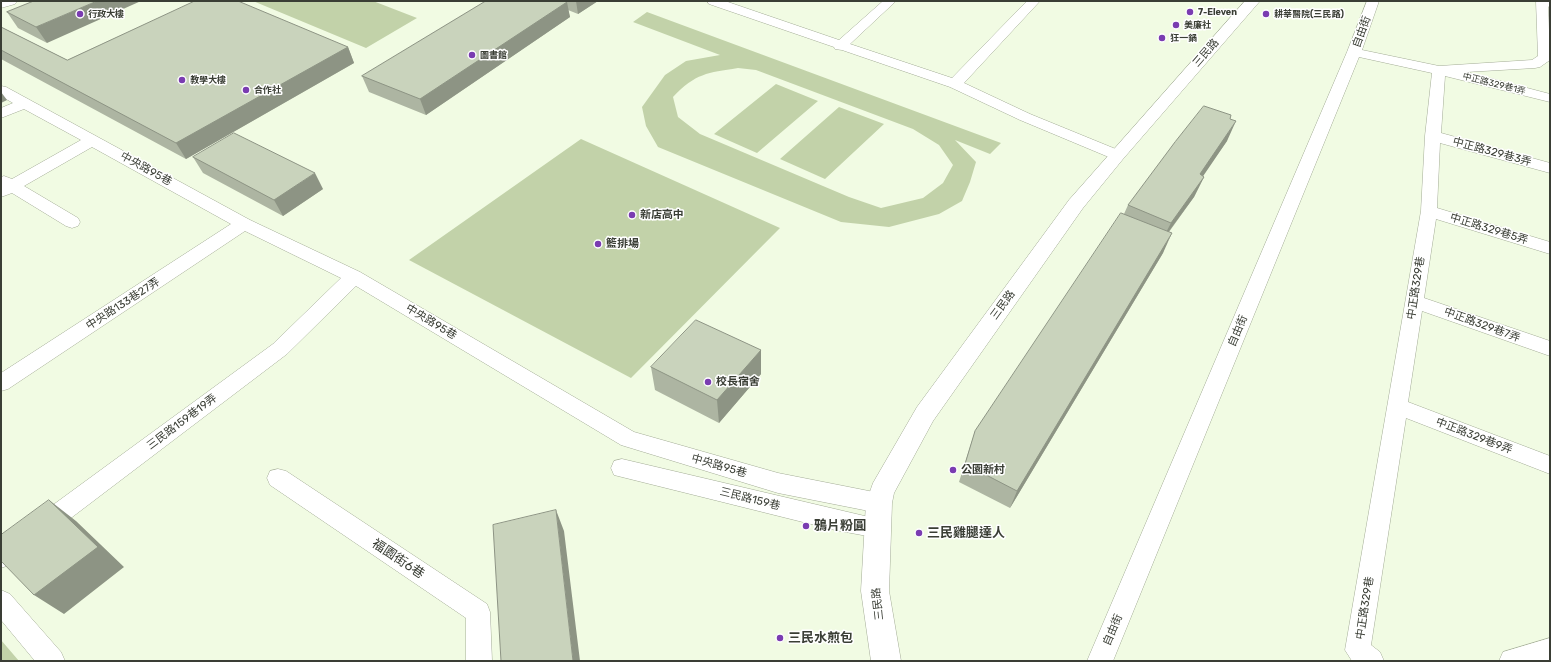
<!DOCTYPE html>
<meta charset="utf-8">
<style>
body{margin:0}
#map{position:relative;width:1551px;height:662px;overflow:hidden;background:#f1fbe3;font-family:Rubik,sans-serif}
canvas{display:block}
.frame{position:absolute;inset:0;border:2px solid #3a3e35;pointer-events:none}
</style>
<div id="map">
<canvas width="1551" height="662"></canvas>
<div class="frame"></div>
</div>
<script>
const context = document.querySelector('canvas').getContext('2d');
context.lineJoin = 'round';
function fill(path, color) {
  context.fillStyle = color;
  context.fill(path, 'evenodd');
}
function stroke(path, color, width, dash) {
  context.strokeStyle = color;
  context.lineWidth = width;
  context.lineCap = dash ? 'butt' : 'round';
  context.setLineDash(dash || []);
  context.stroke(path);
}
function label(font, color, halo, rows, align = 'center') {
  context.font = font + ' Rubik,"Noto Sans TC",sans-serif';
  context.lineWidth = 3;
  context.setLineDash([]);
  context.textBaseline = 'middle';
  context.strokeStyle = halo;
  context.fillStyle = color;
  for (const [text, x, y, turn = 0] of rows) {
    context.save();
    context.translate(x, y);
    context.rotate((+turn || 0) * Math.PI / 180);
    context.textAlign = isNaN(turn) ? turn : align;
    if (halo) context.strokeText(text, 0, 0);
    context.fillText(text, 0, 0);
    context.restore();
  }
}
const green = new Path2D(`
 M253,1H373L417,18L366,48Z
 M647,12L1001,143L990,154L955,140L976,162L970,182L962,201L939,214L889,227L841,222L658,147L646,126L642,107L665,75L686,61L720,55L633,22ZM738,68L756,70L913,129L939,145L953,165L943,183L923,198L881,208L849,197L700,134L678,117L673,97C696,73 707,73 738,68Z
 M776,84L818,101L757,153L714,134Z
 M839,107L884,124L825,179L780,159Z
 M581,139L780,228L631,378L409,260Z
 M1,640L19,661H1Z`);
const lane = new Path2D(`
 M707,1H725L839,40L883,1H896L850,44L952,78L1027,1H1040L964,83L1030,114L1123,152L1125,155L1123,158L1117,160L1111,158L1020,120L950,87L842,50L835,49L834,47L709,4Z
 M1367,1H1379L1362,50L1439,66L1532,60L1538,56L1536,1H1548L1550,60L1540,67L1535,68L1466,72L1550,94V102L1445,76L1441,133L1550,163V173L1440,143L1437,208L1550,242V254L1436,219L1424,298L1550,341V356L1422,311L1408,402L1550,456V474L1406,418L1371,645L1380,652L1384,661H1352L1345,650L1421,211L1425,136L1432,73L1359,57L1113,661H1087L1347,52Z
 M1,86L6,87L250,220L360,272L634,432L778,473L879,493L887,496L890,503L887,510L879,513L778,493L621,445L356,286L287,354L9,565L1,568V543L273,344L341,278L245,231L8,389L1,391V373L231,224L92,147L24,186L78,218L80,222L78,226L72,228L66,226L12,193L1,197V177L4,176L12,179L81,140L24,109L1,118V108L13,103L1,96Z
 M622,459L886,521L889,528L886,535L878,538L835,530L622,477L614,475L611,468L614,461Z
 M278,469L286,471L487,604L490,612L492,661H466V618L270,485L267,478L270,471Z
 M1,590L10,594L61,652L65,661H35L1,620Z
 M1550,638V661H1499L1503,652Z`);
const street = new Path2D(`
 M1245,1H1260L1123,159L1083,208L933,421L894,493L892,503L889,591L901,661H871L861,591L866,503L873,483L917,407L1069,200Z`);
const secondary = new Path2D(`
 M1,1H17L15,4L1,8Z
 M1536,1H1550V7L1538,4Z`);
const wall = new Path2D(`
 M34,1L47,43L18,28L7,12Z
 M486,1H598L578,14L568,10L570,17L426,115L369,92L362,76Z
 M1,27L67,60L348,47L354,63L186,159L1,59Z
 M1230,119L1227,141L1202,176L1204,177L1194,197L1169,232L1163,253L1010,508L959,482L975,431L1124,214L1128,205Z
 M193,157L323,189L283,216L203,173Z
 M761,350V374L719,423L655,390L651,367Z`);
const shadedWall = new Path2D(`
 M97,1H141L47,43L36,27Z
 M576,1H598L578,14Z
 M567,2L570,17L426,115L420,99Z
 M348,47L354,63L186,159L176,143Z
 M1,92L7,100L1,103Z
 M1236,121L1227,141L1191,194L1200,174Z
 M315,173L323,189L283,216L274,200Z
 M1204,177L1194,197L1161,242L1171,223Z
 M1172,233L1163,253L1010,508L1017,491Z
 M761,350V374L719,423L717,400Z
 M49,500L76,521L124,567L64,614L34,595Z
 M556,510L564,531L580,661H573Z`);
const building = new Path2D(`
 M34,1H97L36,27L7,12Z
 M195,1H238L348,47L176,143L1,50V27L67,60Z
 M486,1H564L567,2L420,99L362,76Z
 M1204,106L1231,115L1230,119L1236,121L1200,174L1204,177L1171,223L1128,205L1175,142Z
 M234,133L315,173L274,200L193,157Z
 M1121,213L1172,233L1017,491L965,464L975,431Z
 M696,320L761,350L717,400L651,367Z
 M49,500L98,547L34,595L1,561V535Z
 M556,510L573,661H501L493,525Z`);
const markers = [
 [1190,12,4,"#7a3cb1"],
 [80,14,4,"#7a3cb1"],
 [1266,14,4,"#7a3cb1"],
 [1176,25,4,"#7a3cb1"],
 [1162,38,4,"#7a3cb1"],
 [472,55,4,"#7a3cb1"],
 [182,80,4,"#7a3cb1"],
 [246,90,4,"#7a3cb1"],
 [632,215,4,"#7a3cb1"],
 [598,244,4,"#7a3cb1"],
 [708,382,4,"#7a3cb1"],
 [953,470,4,"#7a3cb1"],
 [806,526,4,"#7a3cb1"],
 [919,533,4,"#7a3cb1"],
 [780,638,4,"#7a3cb1"]
];
const farPoinames = [
 ["7-Eleven",1198,12],
 ["行政大樓",88,14],
 ["耕莘醫院(三民路)",1274,14],
 ["美廉社",1184,25],
 ["狂一鍋",1170,38],
 ["圖書館",480,55],
 ["教學大樓",190,80],
 ["合作社",254,90]
];
const farStreetnames = [
 ["中正路329巷1弄",1494,84,14]
];
const streetNames = [
 ["自由街",1362,32,-70],
 ["三民路",1206,53,-49],
 ["中正路329巷3弄",1492,152,15],
 ["中央路95巷",146,169,29],
 ["中正路329巷5弄",1489,229,17],
 ["中正路329巷",1416,288,-81],
 ["中央路133巷27弄",123,304,-33],
 ["三民路",1003,305,-54],
 ["中央路95巷",431,322,31],
 ["中正路329巷7弄",1482,325,20],
 ["自由街",1238,331,-67],
 ["三民路159巷19弄",182,422,-37],
 ["中正路329巷9弄",1474,436,21],
 ["中央路95巷",719,466,16],
 ["三民路159巷",750,499,14],
 ["三民路",878,604,-96],
 ["中正路329巷",1365,608,-81],
 ["自由街",1113,630,-67]
];
const poiNames = [
 ["新店高中",640,215],
 ["籃排場",606,244],
 ["校長宿舍",716,382],
 ["公園新村",961,470]
];
const nearPoinames = [
 ["鴉片粉圓",814,526],
 ["三民雞腿達人",927,533],
 ["三民水煎包",788,638]
];
const nearStreetnames = [
 ["福園街6巷",398,559,34]
];
fill(green, '#c2d2a9');
stroke(lane, '#a3ac96', 1);
stroke(street, '#a3ac96', 1);
stroke(secondary, '#a3ac96', 1);
fill(lane, '#fff');
fill(street, '#fff');
fill(secondary, '#fff');
fill(wall, '#adb5a2');
fill(shadedWall, '#8d9484');
fill(building, '#c9d3bc');
stroke(building, '#8d9484', 1);
for (const [x, y, r, color] of markers) {
  const dot = new Path2D();
  dot.arc(x, y, r, 0, 2 * Math.PI);
  context.fillStyle = color;
  context.fill(dot);
  stroke(dot, '#fff', 1.5);
}
label('bold 9px', '#3a3e35', '#fff', farPoinames, 'left');
label('9px', '#3a3e35', '#fff', farStreetnames);
label('11px', '#3a3e35', '#fff', streetNames);
label('bold 11px', '#3a3e35', '#fff', poiNames, 'left');
label('bold 13px', '#3a3e35', '#fff', nearPoinames, 'left');
label('13px', '#3a3e35', '#fff', nearStreetnames);
</script>
